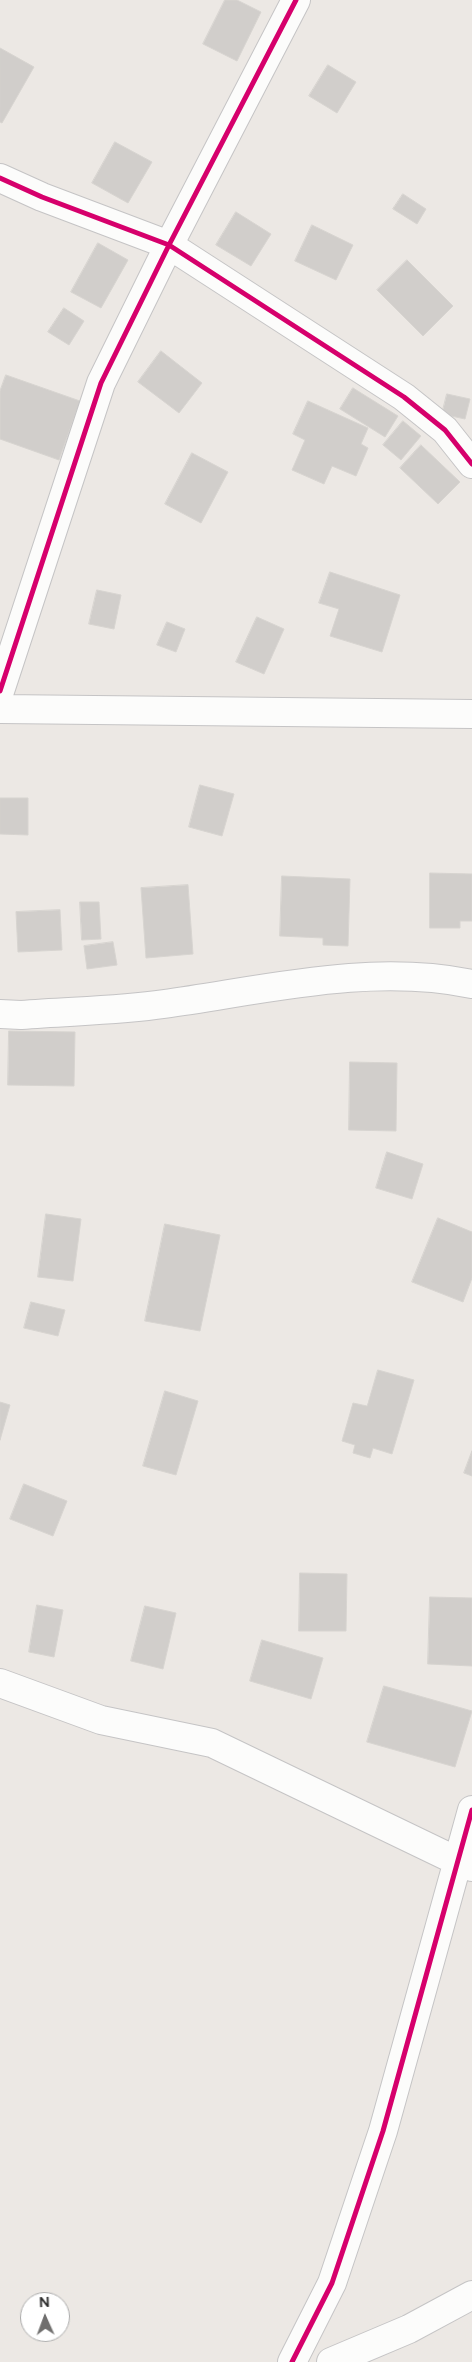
<!DOCTYPE html>
<style>
body{margin:0}
#map{position:relative;width:472px;height:2362px;overflow:hidden;background:#ece8e4;font-family:Figtree,sans-serif}
canvas{display:block}
.north{position:absolute;left:20px;top:2292px;width:50px;height:50px;box-sizing:border-box;background:#fff;border:1px solid #ababab;border-radius:50%;rotate:358deg;font-size:14px;font-weight:700;line-height:20px;text-align:center;color:#2e2e2e}
.north::after{content:'';display:block;margin:auto;width:18px;height:22px;background:#706f6e;clip-path:polygon(50% 0,100% 100%,50% 72%,0 100%)}
</style>
<div id="map">
<canvas width="472" height="2362"></canvas>
<div class="north">N</div>
</div>
<script>
const context = document.querySelector('canvas').getContext('2d');
context.lineJoin = 'round';
function fill(path, color) {
  context.fillStyle = color;
  context.fill(path, 'evenodd');
}
function stroke(path, color, width, dash) {
  context.strokeStyle = color;
  context.lineWidth = width;
  context.lineCap = dash ? 'butt' : 'round';
  context.setLineDash(dash || []);
  context.stroke(path);
}
const building = new Path2D(`
 M225,0H237L261,12L237,61L203,44Z
 M0,48L34,67L2,123L0,122Z
 M328,65L356,82L337,113L309,96Z
 M115,142L152,162L128,203L92,183Z
 M403,194L426,209L417,224L393,209Z
 M236,212L271,234L251,266L216,245Z
 M312,225L353,245L336,280L295,261Z
 M98,243L128,260L101,308L71,292Z
 M407,260L453,306L423,336L377,290Z
 M64,308L84,321L69,345L48,332Z
 M161,351L202,383L179,413L138,382Z
 M6,375L80,401L59,460L0,439V391Z
 M353,388L398,416L385,437L340,409Z
 M447,394L470,399L465,419L442,414Z
 M308,401L368,428L361,444L368,448L356,476L332,466L324,484L292,470L305,440L293,434Z
 M403,421L421,436L401,460L383,445Z
 M421,445L460,482L438,504L400,468Z
 M192,453L228,472L201,523L165,504Z
 M330,572L400,595L382,652L330,636L339,609L319,603Z
 M97,590L121,595L114,629L89,624Z
 M257,617L284,629L264,674L236,662Z
 M167,622L185,629L176,652L157,645Z
 M200,785L234,794L222,836L189,827Z
 M0,798H28V835L0,834Z
 M430,873L472,874V921H460V928H430Z
 M282,876L350,879L348,946L323,945V938L280,936Z
 M188,885L193,954L146,958L141,888Z
 M80,902H99L101,939L82,940Z
 M60,910L62,950L18,952L16,912Z
 M113,942L117,965L87,969L84,946Z
 M9,1031L75,1032L74,1086L8,1085Z
 M350,1062L397,1063L396,1131L349,1130Z
 M387,1152L423,1164L412,1199L376,1188Z
 M46,1214L81,1219L73,1281L38,1277Z
 M438,1218L472,1232V1278L463,1302L412,1282Z
 M165,1224L220,1235L200,1331L145,1321Z
 M31,1302L65,1310L58,1336L24,1328Z
 M378,1370L414,1380L392,1454L373,1448L370,1458L353,1453L355,1445L342,1441L353,1403L367,1406Z
 M165,1391L198,1401L176,1475L143,1466Z
 M0,1402L10,1405L0,1440Z
 M472,1451V1476L464,1473Z
 M24,1484L67,1501L53,1536L10,1519Z
 M300,1573L347,1574L346,1631H299Z
 M430,1597L472,1598V1666L428,1664Z
 M37,1605L63,1610L54,1657L29,1652Z
 M145,1606L176,1613L163,1669L131,1661Z
 M262,1640L323,1658L311,1699L250,1681Z
 M384,1686L472,1711L455,1767L367,1742Z`);
const minor = new Path2D(`
 M0,178L42,197L169,245L404,397L445,430L472,464
 M0,691L101,383L169,245L296,0
 M0,709L472,714
 M0,1014L21,1015C68,1011 117,1011 164,1004C265,990 370,963 472,984
 M0,1683L101,1720L212,1743L457,1861L472,1867
 M292,2362L332,2283L383,2131L472,1810
 M331,2362L409,2329L472,2295`);
const cycleway = new Path2D(`
 M0,178L42,197L169,245L404,397L445,430L472,464
 M0,691L101,383L169,245L296,0
 M292,2362L332,2283L383,2131L472,1810`);
fill(building, '#d1cecb');
stroke(building, '#d7d4d0', 1);
stroke(minor, '#c5c4c5', 30);
stroke(minor, '#fcfcfb', 28);
stroke(cycleway, '#d6006c', 5);
</script>
